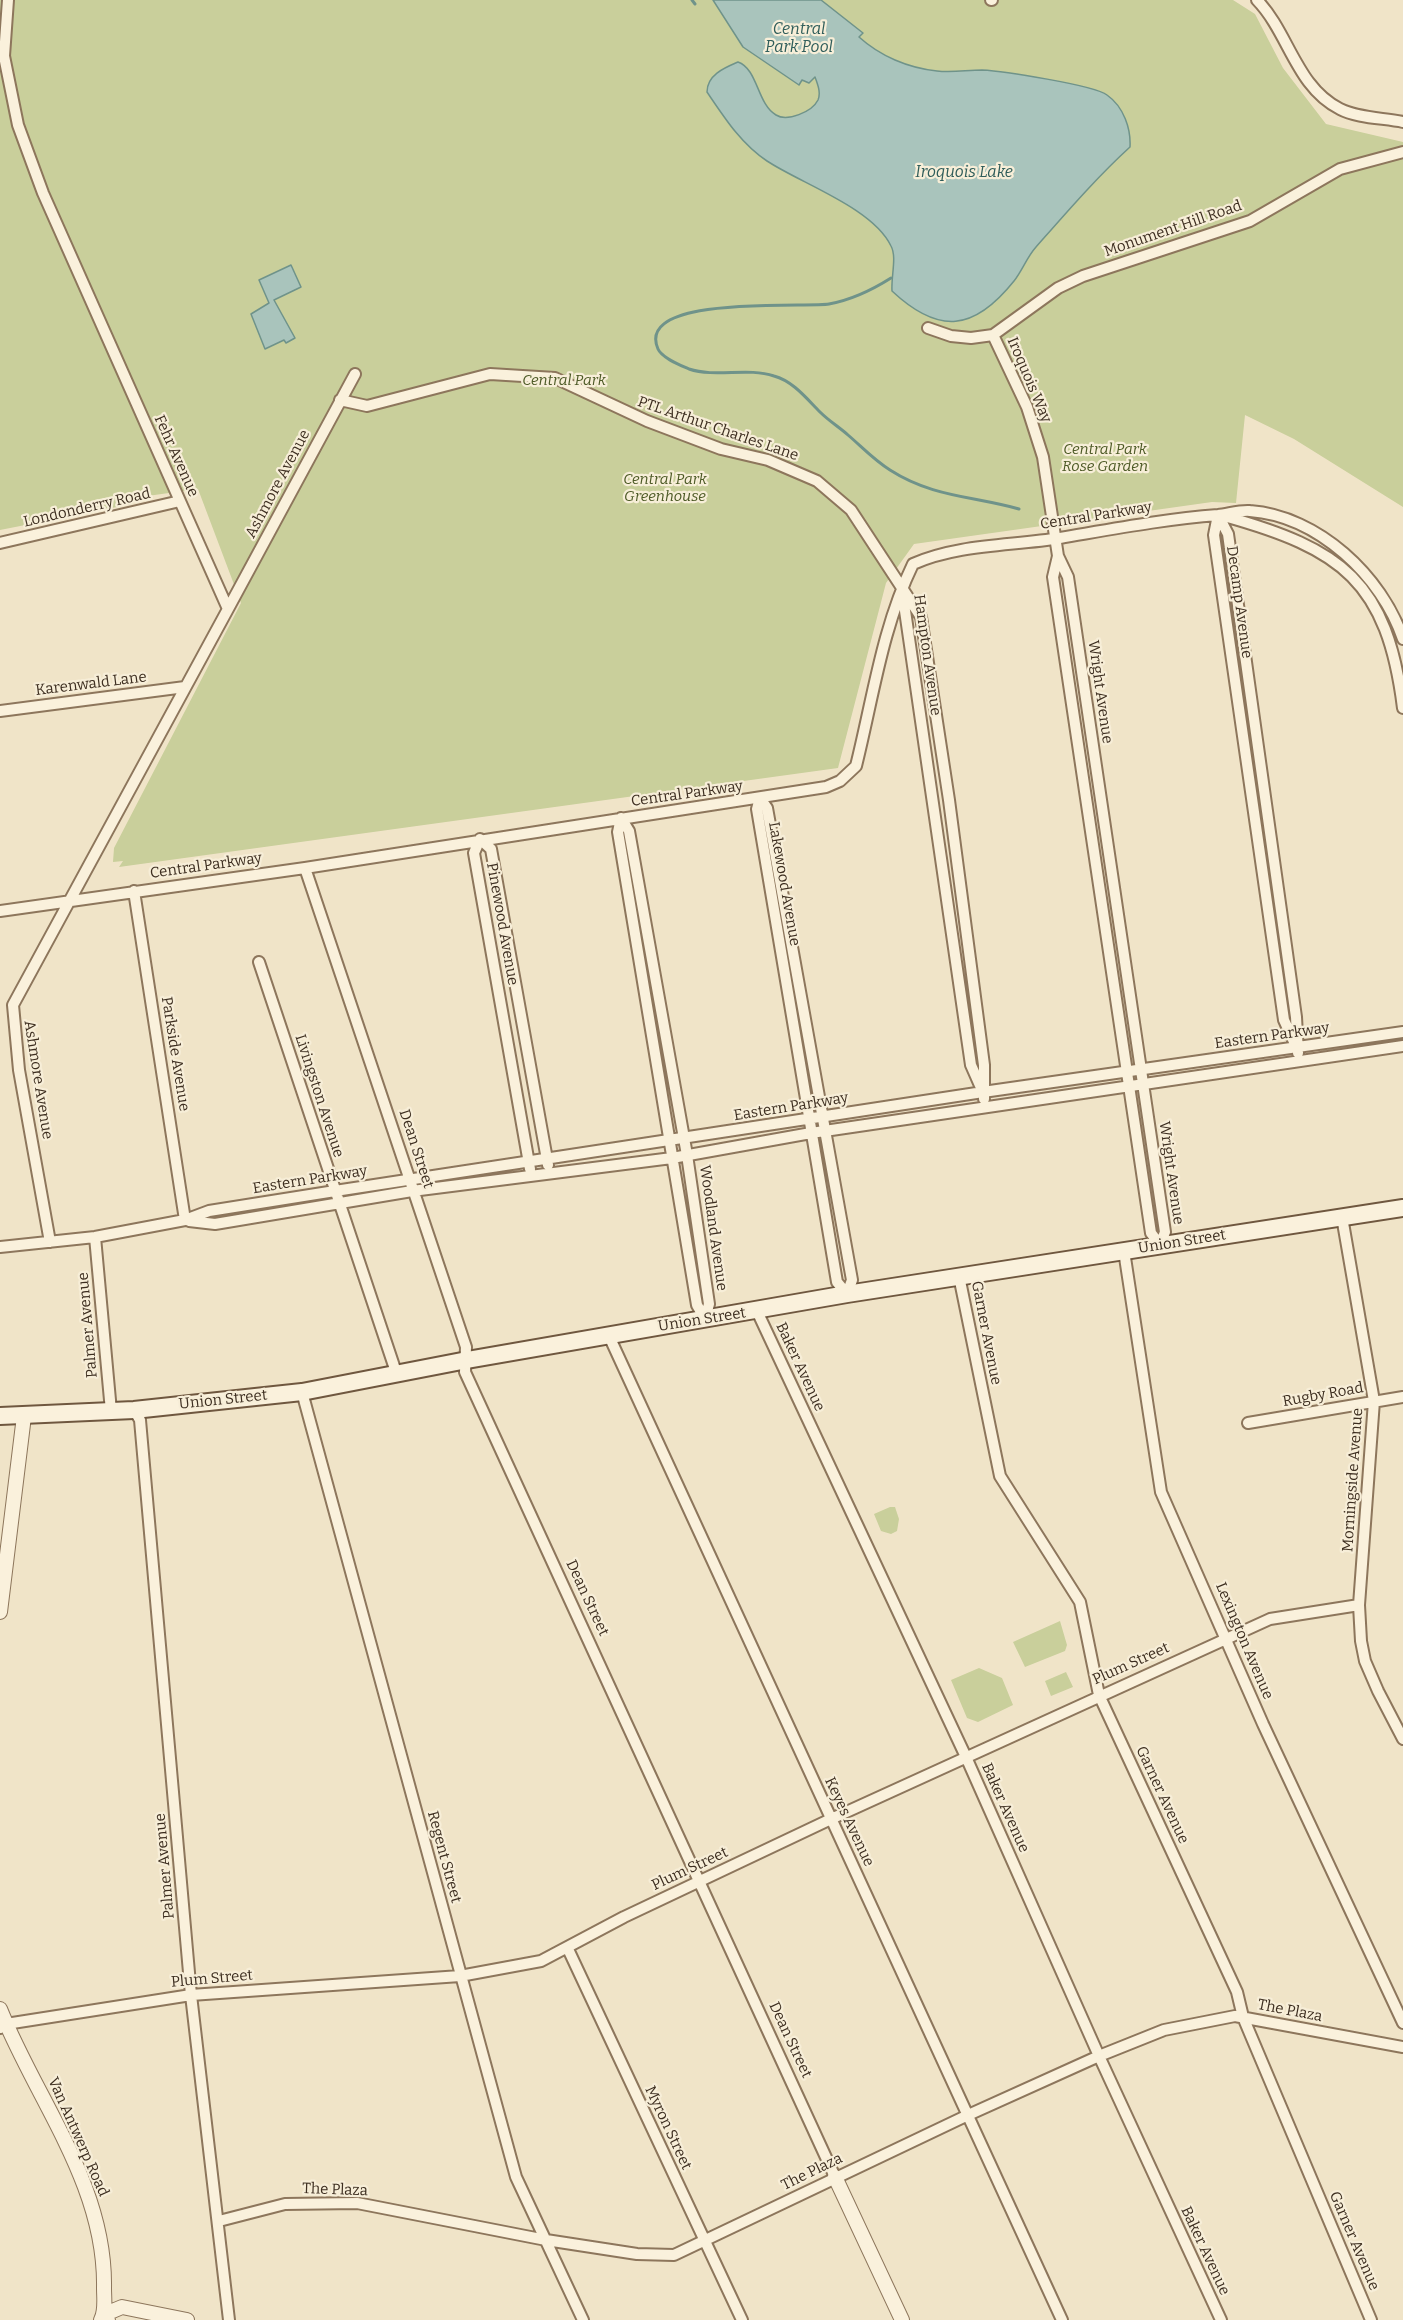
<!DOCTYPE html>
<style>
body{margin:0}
canvas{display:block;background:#f0e4c8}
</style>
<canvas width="1403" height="2320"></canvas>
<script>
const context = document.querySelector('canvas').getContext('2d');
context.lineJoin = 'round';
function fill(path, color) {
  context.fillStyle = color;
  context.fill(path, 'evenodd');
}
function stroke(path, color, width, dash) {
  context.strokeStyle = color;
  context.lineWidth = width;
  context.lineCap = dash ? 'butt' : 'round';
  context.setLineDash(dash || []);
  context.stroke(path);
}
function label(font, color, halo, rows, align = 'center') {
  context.font = font + ' Bitter,serif';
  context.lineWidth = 4.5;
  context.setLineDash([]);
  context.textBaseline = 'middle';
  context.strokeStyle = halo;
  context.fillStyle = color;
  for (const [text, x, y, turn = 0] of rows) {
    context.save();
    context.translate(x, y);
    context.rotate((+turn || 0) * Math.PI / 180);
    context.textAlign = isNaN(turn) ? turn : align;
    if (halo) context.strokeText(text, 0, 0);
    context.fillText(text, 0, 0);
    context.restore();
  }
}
const green = new Path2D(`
 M0,0H1233L1255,14L1283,68L1326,124L1403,142V507L1294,439L1245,415L1236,503L1212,502L914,544L886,583L838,768L119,867L123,861L113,862L114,848L241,603L198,489L140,497L132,504L0,530Z
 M890,1507H895L899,1519L897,1531L891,1534L881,1531L874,1514Z
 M1060,1621L1067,1645L1065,1651L1025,1667L1013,1642Z
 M979,1668L1002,1678L1013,1705L978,1722L967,1718L951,1680Z
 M1066,1672L1073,1687L1051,1696L1045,1681Z`);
const water = new Path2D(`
 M713,0H821L863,33L859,37C880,56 908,68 937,71C952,73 967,70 982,70C1002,71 1094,85 1107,95C1124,107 1131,129 1130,147C1097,177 1066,213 1036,247C1027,257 1022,271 1014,281C974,331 939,335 892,291C891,276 897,257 891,246C873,208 802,184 767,161C741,144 724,117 707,92C707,75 724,68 738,62C758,69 757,104 776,115C787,122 812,112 818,100C821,93 818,85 815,77L809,83L802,80L799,85L743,47Z
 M291,265L301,287L274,300L295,338L286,343L284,340L265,349L251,314L269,303L259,280Z`);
const stream = new Path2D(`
 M692,0L695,4
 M891,278C872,290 851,300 829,304C805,308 634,294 658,349C662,358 680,365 689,369C716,378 747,367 774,376C793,381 807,399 820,412C829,421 839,427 848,435C862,447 874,460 890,470C932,497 972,496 1019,509`);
const minor = new Path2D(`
 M8,0L4,56L18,125L43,193L228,609L13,1005L19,1070L50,1242
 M991,0H992
 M1257,0C1289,33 1296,87 1340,109C1357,118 1384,118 1403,122
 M928,328L951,336L971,338L993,335L1058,288L1083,276L1250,221L1340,169L1403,152
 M993,335L1027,407L1043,457L1058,556L1053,577L1151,1233L1160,1245
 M340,400L367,406L490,374L555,378L647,421L721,449L768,460L817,481L851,510L921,617L949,800L984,1065V1099
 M1218,515L1228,534L1296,1017L1298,1053
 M1218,515L1214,535L1284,1020L1295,1044
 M1224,516C1342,549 1387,581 1403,708
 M0,543L180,501
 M1058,556L1068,577L1165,1232L1160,1245
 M902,590L971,1065L982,1090
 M228,609L355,374
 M0,711L185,687
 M760,798L757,809L837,1282L847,1294
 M760,798L767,808L852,1280L847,1294
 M621,818L629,831L687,1155L709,1304L705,1319
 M621,818L618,832L697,1305L705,1319
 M305,868L466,1347L465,1372L835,2177
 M134,891L185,1220
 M0,911L305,868L826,787L840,781L856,766C873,698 882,628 913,564C958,544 1011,546 1060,538C1113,529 1165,519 1218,515C1228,514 1240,510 1250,511C1318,516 1382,576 1403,639
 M259,962L397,1375
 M530,1169L474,853L480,839L491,849L548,1165
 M1342,1217L1374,1401L1359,1605L1361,1641L1365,1661L1378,1691L1403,1739
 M189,1221L215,1224L412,1191L672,1158L811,1133L1403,1046
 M95,1237L111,1411
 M0,1247L95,1237L185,1220L209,1211L335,1191L983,1092L1403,1032
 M1124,1251L1161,1492L1263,1724L1403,2023
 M959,1276L1000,1476L1080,1602L1099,1695L1237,1992L1243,2017L1371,2320
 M757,1311L966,1757L1099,2056L1221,2320
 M609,1336L1062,2320
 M302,1392L516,2177L583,2320
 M134,1410L140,1420L191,1995L229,2320
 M1248,1423L1403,1397
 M568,1949L742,2320
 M0,2028L6,2024L191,1995L460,1976L541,1961L624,1917L831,1819L1270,1619L1359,1605
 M219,2221L285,2204L357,2203L546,2240L637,2254L674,2255L966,2116L1099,2056L1164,2030L1235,2016L1403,2047`);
const tertiary = new Path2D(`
 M0,1612L24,1416
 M0,2009C37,2101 106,2185 104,2288C104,2299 106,2311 101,2320
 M835,2177L902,2320
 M108,2320L103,2315L122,2307L187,2320`);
const secondary = new Path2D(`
 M0,1416L134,1410L302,1392L467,1360L847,1294L1403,1208`);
const streetNames = [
 ["Monument Hill Road",1173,229,-19],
 ["Iroquois Way",1029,380,67],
 ["PTL Arthur Charles Lane",718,429,19],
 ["Fehr Avenue",176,456,66],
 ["Ashmore Avenue",278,484,-62],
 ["Londonderry Road",87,508,-13],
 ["Central Parkway",1096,516,-9],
 ["Decamp Avenue",1239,602,82],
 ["Hampton Avenue",927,655,82],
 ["Karenwald Lane",91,684,-7],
 ["Wright Avenue",1100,692,82],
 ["Central Parkway",687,794,-8],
 ["Central Parkway",206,866,-8],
 ["Lakewood Avenue",784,884,80],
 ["Pinewood Avenue",502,924,80],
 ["Eastern Parkway",1272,1036,-8],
 ["Parkside Avenue",175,1054,81],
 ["Ashmore Avenue",38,1080,81],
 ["Livingston Avenue",319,1096,72],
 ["Eastern Parkway",791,1107,-9],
 ["Dean Street",416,1149,72],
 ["Wright Avenue",1171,1173,82],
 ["Eastern Parkway",310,1180,-9],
 ["Woodland Avenue",713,1228,82],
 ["Union Street",1182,1242,-9],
 ["Union Street",702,1320,-9],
 ["Palmer Avenue",88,1325,-95],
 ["Garner Avenue",986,1333,79],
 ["Baker Avenue",800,1367,65],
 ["Rugby Road",1323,1395,-10],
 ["Union Street",223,1400,-6],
 ["Morningside Avenue",1353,1480,-86],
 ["Dean Street",587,1598,65],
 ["Lexington Avenue",1244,1641,67],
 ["Plum Street",1131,1664,-24],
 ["Garner Avenue",1162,1795,65],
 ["Baker Avenue",1005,1808,66],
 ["Keyes Avenue",849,1822,65],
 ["Regent Street",444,1857,75],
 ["Palmer Avenue",165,1866,-95],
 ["Plum Street",690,1869,-25],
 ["Plum Street",212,1979,-5],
 ["The Plaza",1290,2011,11],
 ["Dean Street",790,2040,65],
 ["Myron Street",668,2128,65],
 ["Van Antwerp Road",78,2137,66],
 ["The Plaza",812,2172,-26],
 ["The Plaza",335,2190,2],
 ["Garner Avenue",1354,2241,67],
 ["Baker Avenue",1205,2251,65]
];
const parkNames = [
 ["Central Park",564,381],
 ["Central Park",1105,450],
 ["Rose Garden",1105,467],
 ["Central Park",665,480],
 ["Greenhouse",665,497]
];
const waterNames = [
 ["Central",799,30],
 ["Park Pool",799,48],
 ["Iroquois Lake",964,173]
];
fill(green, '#c9cf9b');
fill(water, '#a9c4bc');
stroke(water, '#6f938a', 1.5);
stroke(stream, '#6f938a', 3);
stroke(minor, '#8d765c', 14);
stroke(tertiary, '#8d765c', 16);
stroke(secondary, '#6f573f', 20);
stroke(minor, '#faf1dc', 10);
stroke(tertiary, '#faf1dc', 14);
stroke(secondary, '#faf1dc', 16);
label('15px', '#3d2e20', '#f7eed8', streetNames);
label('italic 15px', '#4d5a26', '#f7eed8', parkNames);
label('italic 16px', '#2f5d5a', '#f7eed8', waterNames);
</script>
